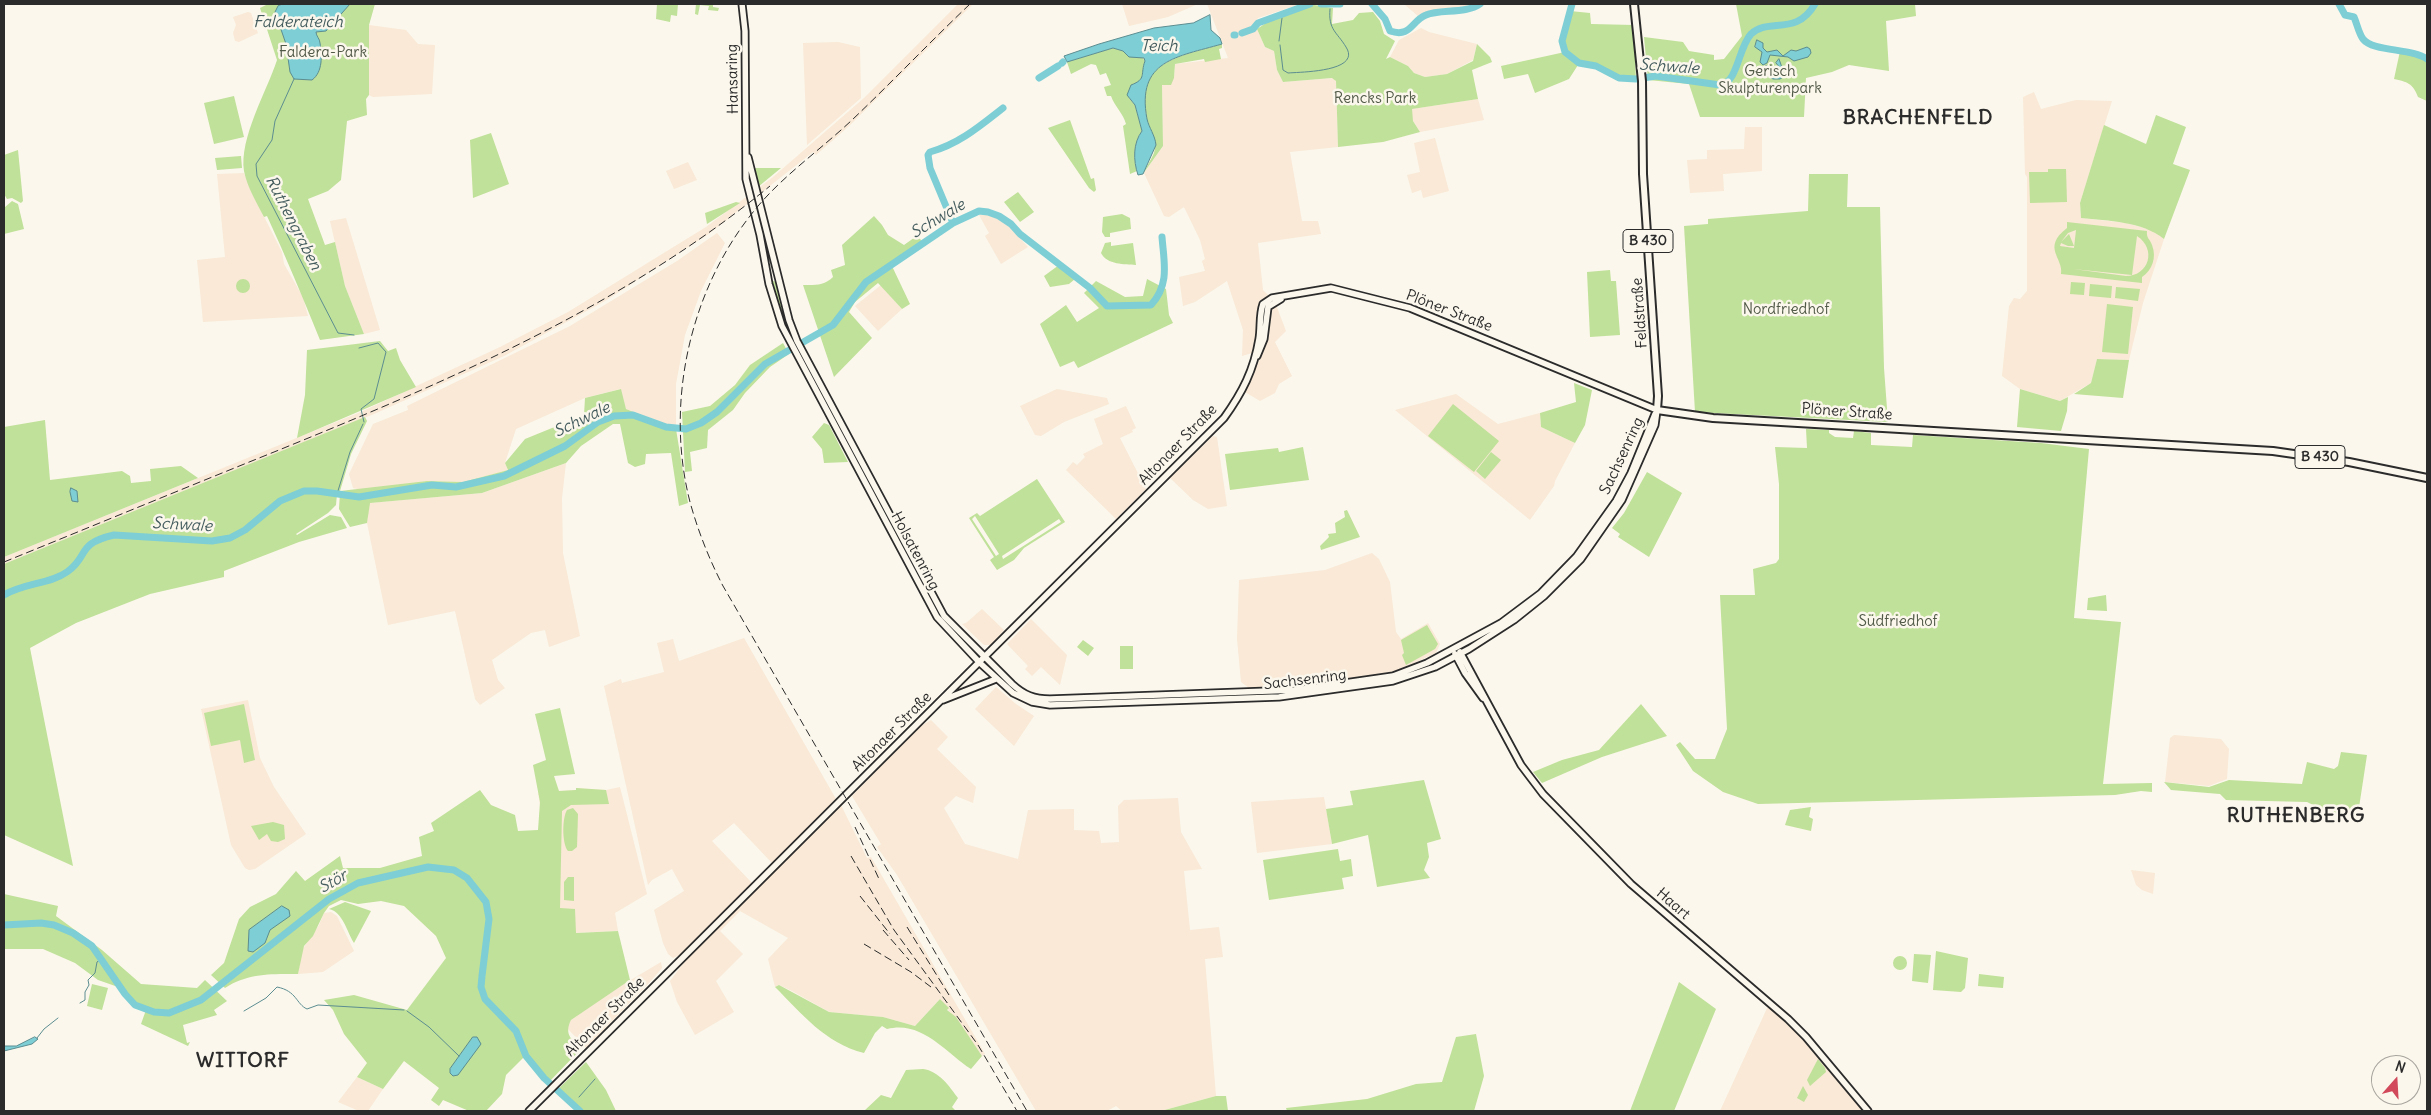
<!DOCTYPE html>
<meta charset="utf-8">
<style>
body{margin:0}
#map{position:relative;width:2431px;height:1115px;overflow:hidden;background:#fbf7ec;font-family:Delius,sans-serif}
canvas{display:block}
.frame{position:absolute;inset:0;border:5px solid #2b2b2b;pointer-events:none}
.north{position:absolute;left:2371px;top:1055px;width:50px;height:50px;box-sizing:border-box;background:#fbf7ec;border:1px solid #a8a59f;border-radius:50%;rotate:19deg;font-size:14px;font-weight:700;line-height:20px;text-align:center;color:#2b2b2b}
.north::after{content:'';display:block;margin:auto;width:18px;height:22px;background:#d1495b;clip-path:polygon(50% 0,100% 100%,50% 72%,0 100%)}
</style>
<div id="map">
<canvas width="2431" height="1115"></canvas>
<div class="frame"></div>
<div class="north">N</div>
</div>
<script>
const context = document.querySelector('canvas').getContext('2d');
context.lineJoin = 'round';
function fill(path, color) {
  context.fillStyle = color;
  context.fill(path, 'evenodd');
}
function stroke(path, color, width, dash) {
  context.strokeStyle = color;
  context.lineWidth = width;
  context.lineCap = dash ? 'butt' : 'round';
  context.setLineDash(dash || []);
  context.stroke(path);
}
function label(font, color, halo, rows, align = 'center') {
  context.font = font + ' Delius,sans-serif';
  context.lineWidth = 5;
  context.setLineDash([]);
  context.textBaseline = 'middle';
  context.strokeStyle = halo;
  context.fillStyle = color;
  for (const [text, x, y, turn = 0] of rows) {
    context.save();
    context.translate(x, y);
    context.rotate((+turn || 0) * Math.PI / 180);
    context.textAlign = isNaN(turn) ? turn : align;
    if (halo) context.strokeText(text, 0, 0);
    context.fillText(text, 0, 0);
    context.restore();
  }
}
const built = new Path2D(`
 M958,4H973L848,127L816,155L813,152L710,233L605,301L504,356L374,414L4,564V557L363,411L500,347L568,312L706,227L773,177L864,98Z
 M1122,4H1198L1168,17L1129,26Z
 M1207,4H1300L1258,18L1251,27L1241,31L1243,34L1257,29L1265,47L1274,51L1277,70L1283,82L1333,78L1336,81L1338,147L1290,152L1302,221H1318L1321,234L1258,243L1263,290L1275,302L1286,331L1275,342L1292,376L1279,384L1275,393L1260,401L1245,392L1261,356L1252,353L1242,356L1243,330L1227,281L1195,302L1183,306L1179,277L1205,271L1202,261L1205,259L1200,240L1184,207L1169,217L1164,216L1144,173L1163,146L1162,85L1174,78L1175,64L1228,58Z
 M1404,4H1469V6L1430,12L1419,17Z
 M248,12L251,13L258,33L239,42L235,41L233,33L236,25L233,17Z
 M369,25L406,30L418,44L435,45L432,94L373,97L369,95Z
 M1421,28L1429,32L1477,44L1473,60L1447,74L1425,77L1414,73L1408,66L1390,57L1399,40Z
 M838,42L860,47L861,98L807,145L803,43Z
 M2034,92L2041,109L2076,100L2112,101L2080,203L2081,218L2127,223L2155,231L2164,239L2143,303L2129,360L2097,359L2091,383L2060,401L2020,389L2002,376L2009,306L2014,298L2020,299L2027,291V177L2025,174L2023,97Z
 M1478,99L1484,120L1420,132L1413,121L1411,109Z
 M1745,127H1762V171L1723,174L1724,191L1690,193L1687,160L1707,159V150L1744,149Z
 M1435,138L1449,191L1423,198L1421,190L1412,193L1407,175L1420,172L1414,143Z
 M688,162L697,180L674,189L666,171Z
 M244,173L251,191L282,252L284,264L303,297L308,316L203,322L197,260L225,257L217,174Z
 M990,213L1005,222L1028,247L1001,264L985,236L989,233L979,215Z
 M346,218L380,330L364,334L345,286L330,221Z
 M717,233L725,243L701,291L685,335L676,384V429L626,409L620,389L585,398L516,429L505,463L508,470L463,482L427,481L360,490L353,488L349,474L373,424L408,410L407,406L570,326L677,261Z
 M881,285L902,309L878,331L855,306Z
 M1057,389L1107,398L1109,404L1064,422L1041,436L1035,435L1020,406Z
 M1456,394L1498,424L1540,413L1541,427L1575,443L1555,481L1554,486L1530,520L1395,410Z
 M1126,406L1136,428L1132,430L1133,432L1120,438L1146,489L1116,519L1066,470L1073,462L1077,465L1085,457L1083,454L1103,444L1094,419Z
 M1213,436L1217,437L1227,506L1208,509L1193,500L1170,478Z
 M566,463L562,498L563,553L580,636L549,647L545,630L531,633L492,660L498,680L505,688L480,705L475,699L455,611L388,625L367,523L369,503L482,493Z
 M1372,553L1379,559L1390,582L1396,632L1401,639L1428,623L1440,644L1436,653L1397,671L1295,686L1249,688L1241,682L1237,639L1239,580L1325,570Z
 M982,609L1004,630L991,645H984L962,624L966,623Z
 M1031,619L1067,655L1060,685L1041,667L1032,676L1025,669L1028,666L1007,644Z
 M744,638L836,799L772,863L734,823L712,841L752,883L680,955L673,958L668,954L663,943L654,910L684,891L672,869L652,880L648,885L604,686L621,679L622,683L664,672L657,643L673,639L679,661Z
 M996,687L1016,704L1034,716L1014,746L975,709Z
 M248,700L260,758L274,787L306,834L255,869L249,870L245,868L231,845L201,709Z
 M931,720L948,737L937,749L976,787L973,803L956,796L944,808L965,844L1018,859L1028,810L1074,809V830L1099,831L1101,843L1119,842L1118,806L1124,800L1178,798L1181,832L1202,869L1184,871L1190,930L1219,927L1223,957L1205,959L1216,1096L1161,1111H1122L1116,1106L1107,1111H1036L897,875L877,847L881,844L852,796L919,727Z
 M2174,735L2221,739L2229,749L2227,779L2209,786L2165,782L2170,738Z
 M620,787L647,894L615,913L618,931L574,933L556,912L538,792L576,790V788L606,790Z
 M1324,797L1332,844L1257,853L1251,802Z
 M841,805L867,858L871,857L985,1054L982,1056L940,999L915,1026L883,1017L829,1012L792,991L779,985L775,987L768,959L788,938L740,911L720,931L743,954L716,981L734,1012L695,1035L677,1002L670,981L686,960Z
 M2131,870L2155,873L2153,894L2142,890L2136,885Z
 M324,913L331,912L337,916L354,951L323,972L298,974L302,950L319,925Z
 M661,962L662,968L649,983L586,1048L567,1028L571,1020L599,999Z
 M1768,1006L1803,1039L1863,1111H1720Z
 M357,1077L383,1089L368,1111H359L338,1102Z`);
const green = new Path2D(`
 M268,4H375L369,25V95L366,99L367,115L347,121L341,180L328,191L308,199L325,245L335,242L345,286L364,334L320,340C303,298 286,257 267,216L264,217C257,203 247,187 244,171C239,138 267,91 277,60L260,8Z
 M657,4H678L677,16L671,15L670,22L656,19Z
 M696,4H713V7L719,8L718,11L708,10L709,6L700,5L698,15L695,14Z
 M1736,4H1915L1916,16L1886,21L1889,71L1849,65L1832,72L1806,78L1804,117H1700L1689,84L1648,80L1644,37L1683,42L1689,51L1714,55V60L1724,59L1742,36Z
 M1314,5L1333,8L1332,24L1353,20L1359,13L1373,12L1380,21L1384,34L1395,41L1386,59L1390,57L1408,66L1414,73L1425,77L1447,74L1473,61L1477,44L1490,57L1492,62L1472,70L1478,99L1412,109L1413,121L1420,132L1383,142L1338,147L1336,81L1332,78L1283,82L1277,70L1274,51L1265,47L1257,29C1275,16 1293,10 1314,5Z
 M1570,11L1590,13L1591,24L1634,25L1636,82L1616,79L1595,67L1578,65L1569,79L1535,93L1528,74L1504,79L1501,66L1565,52L1562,41Z
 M1222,44V48L1219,49L1221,59L1205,62L1204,59L1175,64L1174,78L1171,85H1162L1163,146L1143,174C1146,167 1151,160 1154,153C1158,140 1150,132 1147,120C1134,61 1178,57 1222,44Z
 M1113,48L1123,51L1132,57L1141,56L1145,61L1142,78L1129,98L1135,105L1142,131C1134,142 1133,159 1137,171L1130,174L1123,126L1126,124C1123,113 1115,107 1111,96H1107L1104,87L1111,85L1106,73L1100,75L1096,65L1091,64L1071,74L1067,62Z
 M2400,51L2427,61V101L2418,97C2413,83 2407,82 2394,79Z
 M234,96L244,137L214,144L204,103Z
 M2156,115L2186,127L2173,164L2190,170L2164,239C2142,221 2108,221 2081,218L2080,203L2104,125L2146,144Z
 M1070,120L1091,179L1094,178L1096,190L1094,192L1089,188L1048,128Z
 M491,133L509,184L473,198L470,140Z
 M18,150L23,201L21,203L12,198L7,199L4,194V155Z
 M241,156L242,168L217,170L215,158Z
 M755,168H781L758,187Z
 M2048,169H2066L2067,202L2030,203L2029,172H2048Z
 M1809,174H1848L1847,207H1880L1884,368L1888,422L1695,412L1684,226L1708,224V219L1808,211Z
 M1018,192L1034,212L1020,222L1004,202Z
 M12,201L18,204L24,229L4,234V208Z
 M736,202L740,203L707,224L705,213Z
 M1122,214L1130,218L1131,229L1110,233V237H1105L1102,232L1103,217Z
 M874,216L882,225L888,235L904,245L918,235L923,244L891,264L910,304L902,309L878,283L855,302L849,312L872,338L834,377L803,285C815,285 824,286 833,277L831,270L845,265L842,245Z
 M2067,222L2147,231C2146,238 2150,239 2152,245C2157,258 2152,270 2142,277V283L2061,274C2064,258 2041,248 2067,228ZM2076,230L2074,248L2060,246L2061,243L2068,246H2074L2069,234L2061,242L2068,233ZM2137,236C2157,249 2149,276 2126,276L2073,269L2132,275Z
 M1111,242V246L1133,243L1136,265C1125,264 1107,265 1101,253L1105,243Z
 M1059,265L1075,279L1069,284L1050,287L1044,276Z
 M1610,270L1611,281H1616L1620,335L1590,337L1587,272Z
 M1147,279L1166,289L1169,315L1173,323L1078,368L1074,361L1060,367L1040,324L1066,305L1077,322L1099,308L1084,293L1096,281L1125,297L1143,296Z
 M236 286a7 7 0 1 1 14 0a7 7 0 1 1-14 0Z
 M774,281L777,283L792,339L782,320L771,282Z
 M2071,282L2085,283L2084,295L2070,294Z
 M2090,284L2112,286L2111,298L2089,296Z
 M2116,287L2140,289L2138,301L2115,298Z
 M2107,304L2133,307L2128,354L2102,352Z
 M380,341L388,351L396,348L400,360L416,387L297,438L305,395L307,350Z
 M783,343L789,354L770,367L745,393L733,410L708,430L707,448L690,452L692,471L685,472L682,412L710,406L735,385L750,365Z
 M802,357L889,519H887L801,358Z
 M2097,359L2129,360L2123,398L2074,394L2091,383Z
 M1574,383L1592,390L1585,425L1575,443L1541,427L1540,413L1576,402Z
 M621,389L626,409L676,429L688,503L679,506L671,453L646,454L645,464L635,467L628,463L620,424H613L581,446L566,463L482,493L370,503L367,523L350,527L339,509L340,492L337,494L336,505L328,513L296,534L297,535L330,515L341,517L347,528L299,542L224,571V577L150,594L76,623L30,648L73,866L4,835V564L365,417L367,421L351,454L340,491L427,481L463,482L508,470L505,463L525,439L584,415L585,398Z
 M2020,389L2060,401L2068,397L2067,411L2061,431L2017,427Z
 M1453,404L1499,441L1474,472L1428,436Z
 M45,420L50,480L122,471L130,476L131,483L151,481L150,469L181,466L198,478L4,557V427Z
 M824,423L829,425L848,462L824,463L822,449L812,437Z
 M1806,429L1829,430V433L1835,437L1853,438L1854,431L1871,433V445L1912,447L1913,435L2041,443L2089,449L2074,618L2121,622L2103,784L2152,783V792L2141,791L2115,795L1758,804L1723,792L1693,771L1676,745L1680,742L1695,759H1715L1727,729L1720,595H1755L1753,569L1776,563L1779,559V484L1775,447L1807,448Z
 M1303,447L1309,480L1230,490L1225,454L1278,448L1279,452Z
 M1491,452L1501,460L1485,479L1476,471Z
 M1647,472L1682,493L1649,557L1618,537L1620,534L1612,528L1624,513Z
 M1037,479L1065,522L1024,548L1014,560L997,570L990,560L994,557L969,518L977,513L980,516ZM975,516L999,554L996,556L972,519ZM1059,519L1061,522L1003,559L1002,556Z
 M1347,510L1360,537L1321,550L1320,546L1329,537L1328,534L1336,533L1335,523L1345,517L1344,511Z
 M893,527L942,616L972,650L938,615Z
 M2106,595L2107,611L2087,610L2088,598Z
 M1427,625L1438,644L1435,649L1406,665L1402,655L1404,653L1401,640Z
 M1083,640L1094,648L1088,656L1077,647Z
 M1120,646H1133V669H1120Z
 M244,704L255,760L244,763L240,740L211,746L204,713Z
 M1641,704L1667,736L1602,757L1542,783L1533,772L1562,760L1599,750Z
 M560,708L575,774L554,776L559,791L576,790V788L606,790L609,804L571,805L562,811L560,908L575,909L576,933L618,931L630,980L571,1020C564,1034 571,1039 581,1049L548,1083L525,1056L506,1075L502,1094L486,1111H469L443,1100L439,1106L431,1100L439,1088L404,1061L383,1089L357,1077L367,1063L344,1034L333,1010L324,1000L354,995L407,1010L446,958L436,936L404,906L381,901L358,904L341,900L329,906L324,913L313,936L304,946L298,974C271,974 248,973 225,988L211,975L224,963L239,919L250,907L276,894L296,871L305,881L340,856L343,868H380L422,856L419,837L434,831L431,823L480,790L491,805L515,815L518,831L538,830L540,802L533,765L546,760L535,714Z
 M2341,752L2367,755L2358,814L2330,813L2307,802L2226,800L2220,794L2171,790L2164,782L2209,787L2229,780L2302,784L2307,762L2334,769L2338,766Z
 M1424,780L1441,839L1427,843L1429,857L1424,870L1430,878L1377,887L1368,835L1332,844L1326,809L1353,805L1350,791Z
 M1811,807L1809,817L1813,819L1811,831L1785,825L1790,810Z
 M573,808L578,814L577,847L572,851H568C562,844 562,818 567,810Z
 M273,822L284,825L285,839L278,842L271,841L267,834L259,840L251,826Z
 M1338,849L1340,861L1351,859L1353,876L1342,878L1344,889L1269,900L1263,860Z
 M568,877H574V901L564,900V882Z
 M4,894L58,906L56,916L102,950L141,984L197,988L205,980L227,1001L214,1010L217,1015L183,1025L187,1043L190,1042L188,1046L141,1024L146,1010L129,1000L121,988L98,980L75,963L43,949H4Z
 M345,902L371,911L354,943C347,932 343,912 329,909Z
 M1936,951L1968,958L1965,988L1961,992L1933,990Z
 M1914,954L1931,955L1928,983L1912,981Z
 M1893 963a7 7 0 1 1 14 0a7 7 0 1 1-14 0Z
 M1979,974L2004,977L2003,988L1978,986Z
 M1679,982L1716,1009L1674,1111H1630Z
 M92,984L108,988L102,1010L87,1006Z
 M779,985L829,1012L883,1017L915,1026L940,999L949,1008L947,1010L956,1017L982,1056L971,1069C945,1052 922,1020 887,1029L882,1026L875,1033L864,1053C825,1043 802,1014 775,987Z
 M1476,1034L1484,1076L1474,1111H1287L1286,1108L1367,1099L1416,1084L1442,1082L1456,1037Z
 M1818,1059L1825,1068L1826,1072L1810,1086L1807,1080Z
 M586,1062L606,1090L616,1111H576L555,1092Z
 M923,1069C939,1071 949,1086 958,1098L952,1107L956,1111H864L881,1095L891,1098L906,1070Z
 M1803,1086L1808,1095L1804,1102L1797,1098Z
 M1216,1096H1226L1228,1111H1161Z`);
const water = new Path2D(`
 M283,4H350L326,31L316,32C316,36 320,39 320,43C322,55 323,72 312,80L294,79L290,72L286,44L275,12L278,6Z
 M1210,15L1211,30L1220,38L1222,44C1177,57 1136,60 1147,119C1149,128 1155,135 1156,145L1143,174L1138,175C1133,160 1133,143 1142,131L1135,105L1127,95L1131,85C1147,79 1140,74 1145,61L1144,58L1129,57L1123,51L1113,48L1067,62L1064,56L1099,44L1154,28L1193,23Z
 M1757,40L1763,43V48L1767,52L1777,50L1783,56L1791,50L1796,51L1807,47L1810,49L1811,53L1808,57L1794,61L1788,57L1770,55L1767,63L1763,65L1760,62L1762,52L1755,47Z
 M1779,59L1785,76L1780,79H1773L1764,74L1766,65L1768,75L1773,76L1781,72V69L1776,63Z
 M71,488L77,491L78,502L72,501L70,492Z
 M282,906L289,910L290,916L270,930L265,943L253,952L248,951L249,930Z
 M35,1037L38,1039L32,1044L4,1051V1046H16Z
 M473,1037H477L481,1044L458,1075L453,1076L450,1073V1069Z`);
const stream = new Path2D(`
 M1279,41L1282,18
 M1280,45L1283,70L1288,73C1300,72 1362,72 1346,47C1337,32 1328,30 1330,9
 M294,79L275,121L272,140L256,164L257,176L338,333L354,335
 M359,348L378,343L386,352L374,399L361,409L364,422
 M337,494L350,452L363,424
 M80,1003L85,1000V992L89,985L88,980L95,973L97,962L101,959
 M244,1011L266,998L277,987C297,991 296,1004 307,1009L318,1005L404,1010
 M407,1011L429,1027L459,1056
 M37,1038L44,1029L58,1018
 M579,1097L595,1079`);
const river = new Path2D(`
 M1321,4H1340
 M1372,4L1385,19L1390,31C1411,38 1411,21 1426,15C1440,9 1466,14 1480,4
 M1572,4L1562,41L1565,52L1579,63L1596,66L1619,78L1636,79L1656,76L1720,85C1738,83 1738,48 1751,34C1769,17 1796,37 1815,4
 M2339,4L2345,15L2354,17C2357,24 2359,34 2363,39C2373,52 2412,48 2427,59
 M1242,33L1253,29L1258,23L1310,4
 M1234,35H1235
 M1062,63L1063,62
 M1039,78L1058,66
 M953,223L930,168L928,155L930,152C959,144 980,126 1003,108
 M4,595C24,583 50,584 67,572C90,556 75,544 114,535L212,541L230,538L245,530L280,501L304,491H317L359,497L432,485L456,487L504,476L565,446L598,422L614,416L633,415L666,427L686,429L701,423L717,412L765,364L833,325L866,282L953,223L979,211L988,212L999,216L1011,224L1020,234L1090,288L1107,306L1151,305C1170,284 1164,263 1162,237
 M4,925L41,923L54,925L73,933L92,946L125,994L135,1005L154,1012L169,1013L201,1000L329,899L358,883L428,867L454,870L467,878L486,902L489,919L482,976L481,987L485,999L516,1031L526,1056L544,1078L580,1111`);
const secondary = new Path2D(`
 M742,4L745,31L746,179L760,235L769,284L782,326L937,617L980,663L1013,693L1032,702L1050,705L1279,697L1393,681L1435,667L1469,649L1514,620L1544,596L1581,559L1622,500L1655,425L1657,410
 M748,157L789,320L797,341L944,616L1012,684C1024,695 1034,699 1050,699L1296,690L1393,676L1427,663L1501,623L1541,593L1576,557L1616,501L1631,473L1655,414
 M1263,304L1272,298L1331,288L1410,308L1657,410
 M1257,356L1264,339L1268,307L1281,299
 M1460,652L1521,765L1543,794L1631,884L1788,1019L1806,1037L1868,1111
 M1455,654L1465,673L1483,698
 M943,700L996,679
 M529,1111L1224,418C1242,393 1254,370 1259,339C1261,328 1259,315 1263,304`);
const primary = new Path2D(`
 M1634,4L1642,81L1643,174L1658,396L1657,410L1713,418L2273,451L2349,462L2427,478`);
const rail = new Path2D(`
 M970,4C930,42 892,82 852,120C818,152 778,179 750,216C689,294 665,405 690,502C698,531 709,559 723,586L1027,1111
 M4,562C95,525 187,487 279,450C451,380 625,305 770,186
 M855,827L879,879
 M851,856L894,930L978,1045L1017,1111
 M860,896L890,934
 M907,927L949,995
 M883,930L909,960
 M864,944L911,972L931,987`);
const shields = [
 [1648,241,50],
 [2320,457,50]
];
const shieldNames = [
 ["B 430",1648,241],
 ["B 430",2320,457]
];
const parkNames = [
 ["Faldera-Park",323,53],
 ["Gerisch",1770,72],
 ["Skulpturenpark",1770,89],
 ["Rencks Park",1375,99],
 ["Nordfriedhof",1786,310],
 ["Südfriedhof",1898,622]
];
const streetNames = [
 ["Hansaring",733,79,-91],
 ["Plöner Straße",1449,311,21],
 ["Feldstraße",1640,313,-94],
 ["Plöner Straße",1847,412,4],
 ["Altonaer Straße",1178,445,-46],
 ["Sachsenring",1622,456,-65],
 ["Holsatenring",915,551,62],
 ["Sachsenring",1305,680,-7],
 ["Altonaer Straße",892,732,-45],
 ["Haart",1673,904,41],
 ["Altonaer Straße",605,1017,-45]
];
const waterNames = [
 ["Falderateich",298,22],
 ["Teich",1159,46],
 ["Schwale",1669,67,4],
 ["Schwale",938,219,-31],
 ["Ruthengraben",293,223,63],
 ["Schwale",582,420,-26],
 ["Schwale",182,525,3],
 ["Stör",333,882,-30]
];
const districtNames = [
 ["BRACHENFELD",1918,118],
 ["RUTHENBERG",2296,816],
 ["WITTORF",243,1061]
];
fill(built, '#f9e9d6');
fill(green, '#c0e199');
fill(water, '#7dced5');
stroke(water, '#5c8d91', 1);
stroke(stream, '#5c8d91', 1);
stroke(river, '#7dced5', 7);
stroke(secondary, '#2b2b2b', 9);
stroke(primary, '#2b2b2b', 10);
stroke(secondary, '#fbf7ec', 5.5);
stroke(primary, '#fbf7ec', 6);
stroke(rail, '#2b2b2b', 1, [8, 4]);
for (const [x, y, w] of shields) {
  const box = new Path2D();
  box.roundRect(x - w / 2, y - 11.5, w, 23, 4);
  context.fillStyle = '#fbf7ec';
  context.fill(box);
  stroke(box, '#2b2b2b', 1);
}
label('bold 14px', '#2b2b2b', null, shieldNames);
label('15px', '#505846', '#fbf7ec', parkNames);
label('15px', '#2b2b2b', '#fbf7ec', streetNames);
label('italic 16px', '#445c5e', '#fbf7ec', waterNames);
context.letterSpacing = '1px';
label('bold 20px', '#2b2b2b', '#fbf7ec', districtNames);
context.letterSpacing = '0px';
</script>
